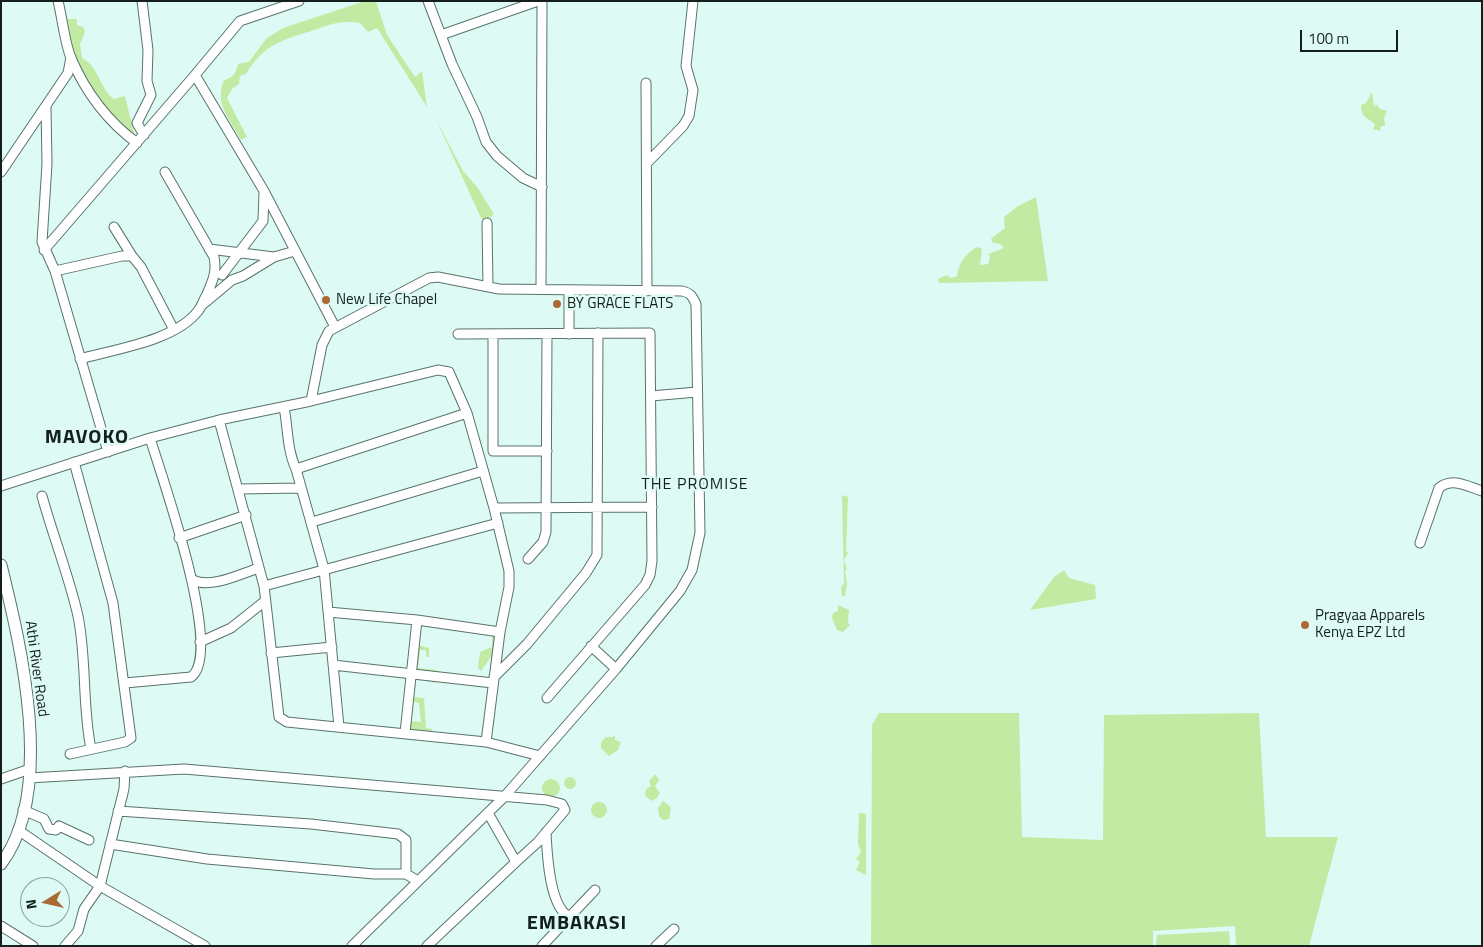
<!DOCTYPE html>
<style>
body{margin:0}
#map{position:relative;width:1483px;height:947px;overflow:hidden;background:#ddfbf4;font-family:"Titillium Web",sans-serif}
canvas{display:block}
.frame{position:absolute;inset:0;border:2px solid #15201e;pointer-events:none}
.north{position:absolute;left:20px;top:877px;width:50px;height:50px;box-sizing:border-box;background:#ddfbf4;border:1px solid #8da39e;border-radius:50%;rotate:261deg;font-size:14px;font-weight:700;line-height:20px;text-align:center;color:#15201e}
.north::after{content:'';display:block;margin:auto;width:18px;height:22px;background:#ab6935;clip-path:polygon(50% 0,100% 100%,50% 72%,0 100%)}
.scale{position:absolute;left:1300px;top:30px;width:98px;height:22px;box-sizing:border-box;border:2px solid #15201e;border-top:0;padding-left:6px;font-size:15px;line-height:18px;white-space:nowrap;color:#15201e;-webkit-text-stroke:4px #ddfbf4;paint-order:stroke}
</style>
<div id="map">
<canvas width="1483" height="947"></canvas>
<div class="frame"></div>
<div class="north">N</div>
<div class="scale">100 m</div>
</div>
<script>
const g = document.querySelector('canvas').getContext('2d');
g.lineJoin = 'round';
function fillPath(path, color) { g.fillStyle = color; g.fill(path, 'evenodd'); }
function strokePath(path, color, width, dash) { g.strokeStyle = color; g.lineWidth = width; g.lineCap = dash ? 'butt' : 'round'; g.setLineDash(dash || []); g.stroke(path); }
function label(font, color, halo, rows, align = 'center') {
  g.font = font + ' "Titillium Web",sans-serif'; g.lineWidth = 5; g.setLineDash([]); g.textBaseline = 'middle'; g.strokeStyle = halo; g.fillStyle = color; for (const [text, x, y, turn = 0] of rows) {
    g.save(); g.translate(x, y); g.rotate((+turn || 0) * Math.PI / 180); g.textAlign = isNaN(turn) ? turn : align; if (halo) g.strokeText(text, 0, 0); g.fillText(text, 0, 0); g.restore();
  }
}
fillPath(new Path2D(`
 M365 1H376L387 35 415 77 422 71 427 107 377 28 368 32 360 23C337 20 331 25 311 31 282 40 263 45 246 74L240 76 239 84 232 89 227 98 247 137 241 140C230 119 214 105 224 80 233 78 236 73 238 64L249 62 267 38 283 28Z
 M62 19H77V25L83 27 85 32 80 44 82 58C99 66 100 90 114 99L125 96 135 137 118 129 71 57Z
 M1372 92 1374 107 1376 104 1380 109 1387 111 1384 118 1385 125 1380 127 1381 131 1373 129 1375 124C1366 117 1362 118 1361 105L1366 103Z
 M435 117 463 171 477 187 494 214 485 222 481 218Z
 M1036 197 1048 281 939 283 938 279 947 275 951 278 957 276C958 264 966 253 977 247L982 249 980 265 988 264 990 258 988 254 1004 248 1000 244 993 243 991 239 1005 228 1004 217 1018 206Z
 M842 495 848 497 846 551 848 553 844 560 847 569 845 571 847 583 845 596H842L841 587 844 584Z
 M1064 570 1069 578 1095 585 1096 599 1030 610 1054 577Z
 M838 605 849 610 848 623 850 625 843 632 837 630 832 618 833 613 838 611Z
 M495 634V657H491L481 671 478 668 480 652 492 647V635Z
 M417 645 429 648V657H426V650H420L418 668 436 670 437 674 415 672Z
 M414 677 437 679 436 683 416 679 414 697 424 698 426 728 432 729 431 733 408 730ZM414 698V702L419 703 421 722 411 721Z
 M879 713H1019L1022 837 1103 840 1104 715 1259 713 1266 837H1338L1309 946H1236L1235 926 1153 931V946H871L872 725Z
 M615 735V740L621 742 618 750 609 756 601 748V742L606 737H613Z
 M655 774 659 780 655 786 660 793 657 798 651 801 645 795 646 789 651 786 649 781Z
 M564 783a6 6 0 1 1 12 0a6 6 0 1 1-12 0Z
 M542 788a9 9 0 1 1 18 0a9 9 0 1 1-18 0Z
 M663 801 671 807 669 819 663 820 659 816 658 808Z
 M591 810a8 8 0 1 1 16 0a8 8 0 1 1-16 0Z
 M859 813 866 814V875L856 870 860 862 856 859 861 852 858 844Z
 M1229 931 1230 946H1156L1157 935Z`), '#c3eaa3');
const minor = new Path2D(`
 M58 1C62 17 65 44 71 58 86 93 107 121 137 143
 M142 1 148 50 147 81 151 95 137 123 144 135
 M428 1 452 64 477 117 486 142 497 156 523 178 542 187
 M441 35 538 1
 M195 75 240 21 299 1
 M646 83 647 291
 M46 107 47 164 42 242 55 271 108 452
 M647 163 683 126 689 116 693 90 686 66 693 1
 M1 172 68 73 71 57
 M487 223 488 287
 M114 227 132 256
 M209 249 274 257 295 251
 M44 250 195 75 264 191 335 327
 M55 271 122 256H132L141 267 174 330
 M222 275 263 221 264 192
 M541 289 542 1
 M569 290V334
 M202 305 232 280 243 276 274 257
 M458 334 650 333 652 561 650 575 645 585 547 698
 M493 334V451H547
 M80 359C115 349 175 341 198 311 202 306 204 299 207 294 213 280 217 272 214 257L165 172
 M651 396 697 392
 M311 401 438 370 449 372 467 413 494 508 509 571V587L500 632 486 742
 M284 407C288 428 287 450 296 469L324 569 339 727
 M219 420 264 586 279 717 287 722 486 742 540 756
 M296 469 467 413
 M1 486 150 438 219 420 311 401 322 345 329 331 429 278 438 277 499 289 682 291C691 293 692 296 696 304L700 533 692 570 680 591 616 669 504 797 352 946
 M239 489 301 488
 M42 496C53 536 69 576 78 616 87 661 82 705 91 749
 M494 508 652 507
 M312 522 483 471
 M179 538 246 515
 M1420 543 1439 488C1452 477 1467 486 1482 491
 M528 559 543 542 546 532 547 334
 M193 580C211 589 240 574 259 568
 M264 586 498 523
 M328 612 417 620 405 733
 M417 620 500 632
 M200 642 231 628 265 601
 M591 646 616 669
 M271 653 332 647
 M333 665 493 683
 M494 677 527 644 586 573 597 555 598 333
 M125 683 191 677C225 653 161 475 150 438
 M70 754 125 742 131 738 113 603 74 462
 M29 778 184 769 547 800 562 804 565 810 538 842 516 862
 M1 779 30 769
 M23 810 44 819 49 829 56 830 59 826 89 840
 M118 811 311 824 398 834 406 840V874
 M18 830 100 886 124 789 125 771
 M546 832C547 853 549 908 570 917
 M110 844 207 859 374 874H406L418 881
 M1 926 33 946
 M65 946 78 931 84 909 100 886 205 946
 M427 946 516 862 488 813
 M542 946 595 890
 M656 946 674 929`);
const major = new Path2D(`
 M1 565C21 646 56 791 1 864`);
strokePath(minor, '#59726d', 11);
strokePath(major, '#59726d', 13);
strokePath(minor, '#fff', 9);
strokePath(major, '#fff', 11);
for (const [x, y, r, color] of [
 [326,300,5,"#ab6935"],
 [557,304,5,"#ab6935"],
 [1305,625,5,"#ab6935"]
]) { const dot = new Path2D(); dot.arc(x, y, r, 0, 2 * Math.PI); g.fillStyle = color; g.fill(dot); strokePath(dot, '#ddfbf4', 2); }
label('15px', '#15201e', '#ddfbf4', [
 ["New Life Chapel",336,300],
 ["BY GRACE FLATS",567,304],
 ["Pragyaa Apparels",1315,616],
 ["Kenya EPZ Ltd",1315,633]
], 'left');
label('15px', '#15201e', '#ddfbf4', [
 ["Athi River Road",36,669,82]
]);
g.letterSpacing = '1px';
label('16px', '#15201e', '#ddfbf4', [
 ["THE PROMISE",695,485]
]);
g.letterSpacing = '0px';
g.letterSpacing = '1px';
label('bold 20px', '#15201e', '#ddfbf4', [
 ["MAVOKO",87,438],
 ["EMBAKASI",577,924]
]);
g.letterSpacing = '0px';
</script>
